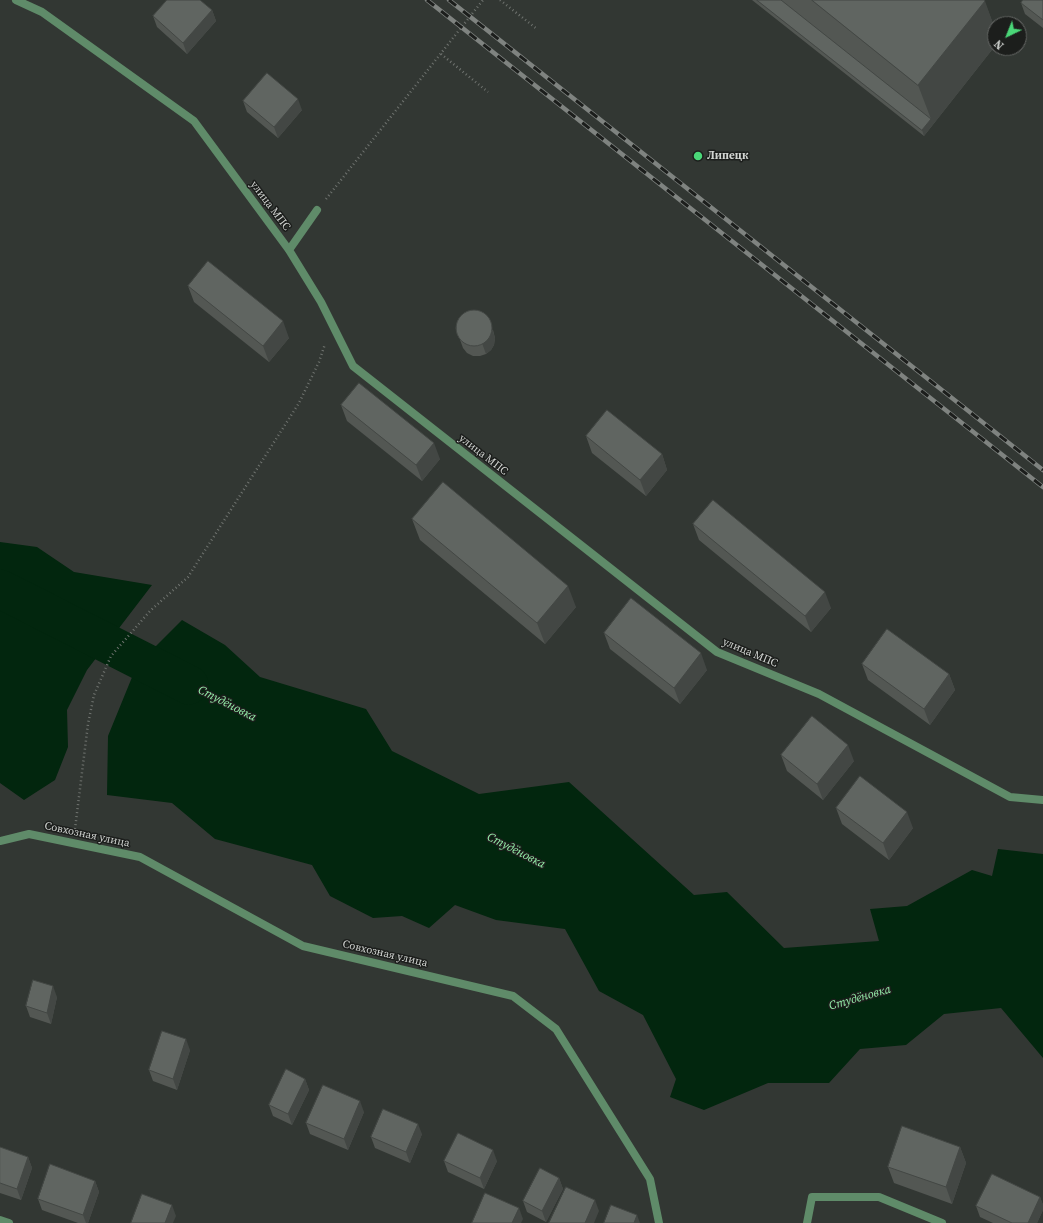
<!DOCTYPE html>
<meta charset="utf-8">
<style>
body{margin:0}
#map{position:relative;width:1043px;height:1223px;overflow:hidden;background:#323733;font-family:"Source Serif 4",serif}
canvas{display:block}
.north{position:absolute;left:987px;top:16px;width:40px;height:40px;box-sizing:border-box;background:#1c1e1c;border:1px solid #656765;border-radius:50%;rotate:223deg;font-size:11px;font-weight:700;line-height:16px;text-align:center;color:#d2d5d2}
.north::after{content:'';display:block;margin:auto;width:14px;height:18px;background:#4ad778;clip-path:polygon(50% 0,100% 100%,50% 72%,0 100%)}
</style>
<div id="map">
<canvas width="1043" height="1223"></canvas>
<div class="north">N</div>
</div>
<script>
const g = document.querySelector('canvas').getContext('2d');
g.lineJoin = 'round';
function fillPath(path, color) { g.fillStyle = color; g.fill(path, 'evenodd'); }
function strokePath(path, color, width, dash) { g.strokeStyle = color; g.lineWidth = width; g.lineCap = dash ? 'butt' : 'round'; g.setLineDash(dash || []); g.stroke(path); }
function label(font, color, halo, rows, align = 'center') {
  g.font = font + ' "Source Serif 4",serif'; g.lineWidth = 3; g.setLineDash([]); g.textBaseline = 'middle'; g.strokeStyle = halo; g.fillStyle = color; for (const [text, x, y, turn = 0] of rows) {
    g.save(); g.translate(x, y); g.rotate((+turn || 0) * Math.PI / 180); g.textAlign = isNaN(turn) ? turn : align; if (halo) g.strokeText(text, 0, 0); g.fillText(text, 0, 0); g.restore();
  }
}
fillPath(new Path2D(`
 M0 542 37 547 74 572 152 585 87 670 67 710 68 747 55 780 24 800 0 783Z
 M182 620 225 645 260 677 366 709 392 751 479 794 569 782 694 895 727 892 784 948 879 941 870 909 907 906 972 870 992 876 998 849 1043 854V1058L1001 1008 944 1014 906 1045 860 1049 829 1083H768L704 1110 670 1097 676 1079 643 1015 599 991 565 929 496 920 455 905 429 928 402 916 373 918 330 896 312 865 215 839 172 803 107 795 108 736 137 665Z`), '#02260e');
strokePath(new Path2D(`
 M0 589 189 685`), '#02260e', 39);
strokePath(new Path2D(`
 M500 0 537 29
 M441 54 488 92
 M326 199 483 0
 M75 829 88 724 94 695 111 656 150 611 188 577 299 403 319 362 325 344`), '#707470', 2.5, [1, 3]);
strokePath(new Path2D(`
 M16 0 42 12 194 121 289 250 321 302 353 366 717 652 819 694 1010 797 1043 800
 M289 250 317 210
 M0 841 29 834 140 857 303 946 513 996 556 1029 650 1179 659 1223
 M0 1220 9 1223
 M807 1223 812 1197H879L942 1223`), '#5f8b69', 8);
const rail = new Path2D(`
 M427 0 1043 487
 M449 0 1043 470`);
strokePath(rail, '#7f8380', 4.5);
strokePath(rail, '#1c1e1c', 3, [9]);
fillPath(new Path2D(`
 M752 0H984L995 29V46L924 136Z
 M1043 0V28L1025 14 1021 3Z
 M212 10 216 21 187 54 157 27 153 16Z
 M243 101 302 110 278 138 247 112Z
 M188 286 289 338 269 362 194 302Z
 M493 330 495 338 494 345 491 350 486 354 480 356H473L467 353 463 348 459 337Z
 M341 405 440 459 422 481 347 421Z
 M586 436 662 454 667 470 646 496 592 453Z
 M412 519 576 607 545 644 420 540Z
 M693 524 831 608 811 632 699 540Z
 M604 633 707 670 680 704 610 649Z
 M862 664 949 674 955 690 930 725 868 680Z
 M781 755 854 761 823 800 787 771Z
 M836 808 913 828 889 860 842 824Z
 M57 997 51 1024 30 1017 26 1006Z
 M190 1050 177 1090 153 1081 149 1070Z
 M305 1079 309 1090 292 1125 273 1116 269 1105Z
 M364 1112 348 1150 310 1134 306 1123Z
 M422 1134 410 1163 375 1148 371 1137Z
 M0 1147 28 1157 32 1168 21 1200 0 1193Z
 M960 1147 966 1163 952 1204 894 1183 888 1167Z
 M444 1161H497L484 1189 448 1172Z
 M559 1178 563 1189 546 1222 527 1212 523 1201Z
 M95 1181 99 1192 88 1223H78L42 1210 38 1199Z
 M1040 1197 1043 1205V1210L1037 1223H993L980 1217 976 1206Z`), '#535753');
fillPath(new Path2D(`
 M985 1 995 29V46L924 136 922 130 931 119 918 85Z
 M212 10 216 21 187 54 183 43Z
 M298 99 302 110 278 138 274 127Z
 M489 319 495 338 494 345 491 350 486 354 482 343Z
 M283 321 289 338 269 362 263 346Z
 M434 443 440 459 422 481 416 465Z
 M662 454 667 470 646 496 640 480Z
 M568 586 576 607 545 644 537 623Z
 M825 592 831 608 811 632 805 616Z
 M701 653 707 670 680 704 674 688Z
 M949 674 955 690 930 725 924 709Z
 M848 745 854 761 823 800 817 784Z
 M907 812 913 828 889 860 883 843Z
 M53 986 57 997 51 1024 47 1013Z
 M186 1039 190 1050 177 1090 173 1079Z
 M305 1079 309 1090 292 1125 288 1114Z
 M360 1101 364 1112 348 1150 344 1139Z
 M418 1124 422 1134 410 1163 406 1152Z
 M960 1147 966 1163 952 1204 946 1187Z
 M493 1150 497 1161 484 1189 480 1178Z
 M28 1157 32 1168 21 1200 17 1189Z
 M559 1178 563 1189 546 1222 542 1211Z
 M95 1181 99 1192 88 1223H86L83 1215Z
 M1040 1197 1043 1205V1210L1037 1223H1028Z
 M595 1200 599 1211 594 1223H585Z
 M172 1205 176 1216 173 1223H165Z
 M519 1208 523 1219 521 1223H512Z
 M637 1215 640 1223H634Z`), '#434744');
const building = new Path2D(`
 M167 0H200L212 10 183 43 153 16Z
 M757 0H781L931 119 922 130Z
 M812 0H984L985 1 918 85Z
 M1023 0H1043V20L1021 3Z
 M267 73 298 99 274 127 243 101Z
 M208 261 283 321 263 346 188 286Z
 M456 328a18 18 0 1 1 36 0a18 18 0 1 1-36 0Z
 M359 383 434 443 416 465 341 405Z
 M607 410 662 454 640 480 586 436Z
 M443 482 568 586 537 623 412 519Z
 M713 500 825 592 805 616 693 524Z
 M631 598 701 653 674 688 604 633Z
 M887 629 949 674 924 709 862 664Z
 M812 716 848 745 817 784 781 755Z
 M860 776 907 812 883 843 836 808Z
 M33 980 53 986 47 1013 26 1006Z
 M162 1031 186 1039 173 1079 149 1070Z
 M286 1069 305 1079 288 1114 269 1105Z
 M323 1085 360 1101 344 1139 306 1123Z
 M383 1109 418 1124 406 1152 371 1137Z
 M902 1126 960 1147 946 1187 888 1167Z
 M458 1133 493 1150 480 1178 444 1161Z
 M0 1147 28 1157 17 1189 0 1183Z
 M50 1164 95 1181 83 1215 38 1199Z
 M540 1168 559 1178 542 1211 523 1201Z
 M992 1174 1040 1197 1028 1223H1012L976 1206Z
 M566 1187 595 1200 585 1223H549Z
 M485 1193 519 1208 512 1223H472Z
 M142 1194 172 1205 165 1223H131Z
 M611 1205 637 1215 634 1223H604Z`);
fillPath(building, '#606561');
strokePath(building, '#434744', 1);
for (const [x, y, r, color] of [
 [698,156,5,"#4ad778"]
]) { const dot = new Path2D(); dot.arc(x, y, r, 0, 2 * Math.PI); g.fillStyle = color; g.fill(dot); strokePath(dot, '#1c1e1c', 1.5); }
label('bold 11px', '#d2d5d2', '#1c1e1c', [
 ["Липецк",707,156]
], 'left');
label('11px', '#d2d5d2', '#1c1e1c', [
 ["улица МПС",270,206,53],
 ["улица МПС",483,455,38],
 ["улица МПС",750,653,23],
 ["Совхозная улица",87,835,12],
 ["Совхозная улица",385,954,13]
]);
label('italic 12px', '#97f2ac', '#1c1e1c', [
 ["Студёновка",227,704,27],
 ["Студёновка",516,851,27],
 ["Студёновка",860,998,-16]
]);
</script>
